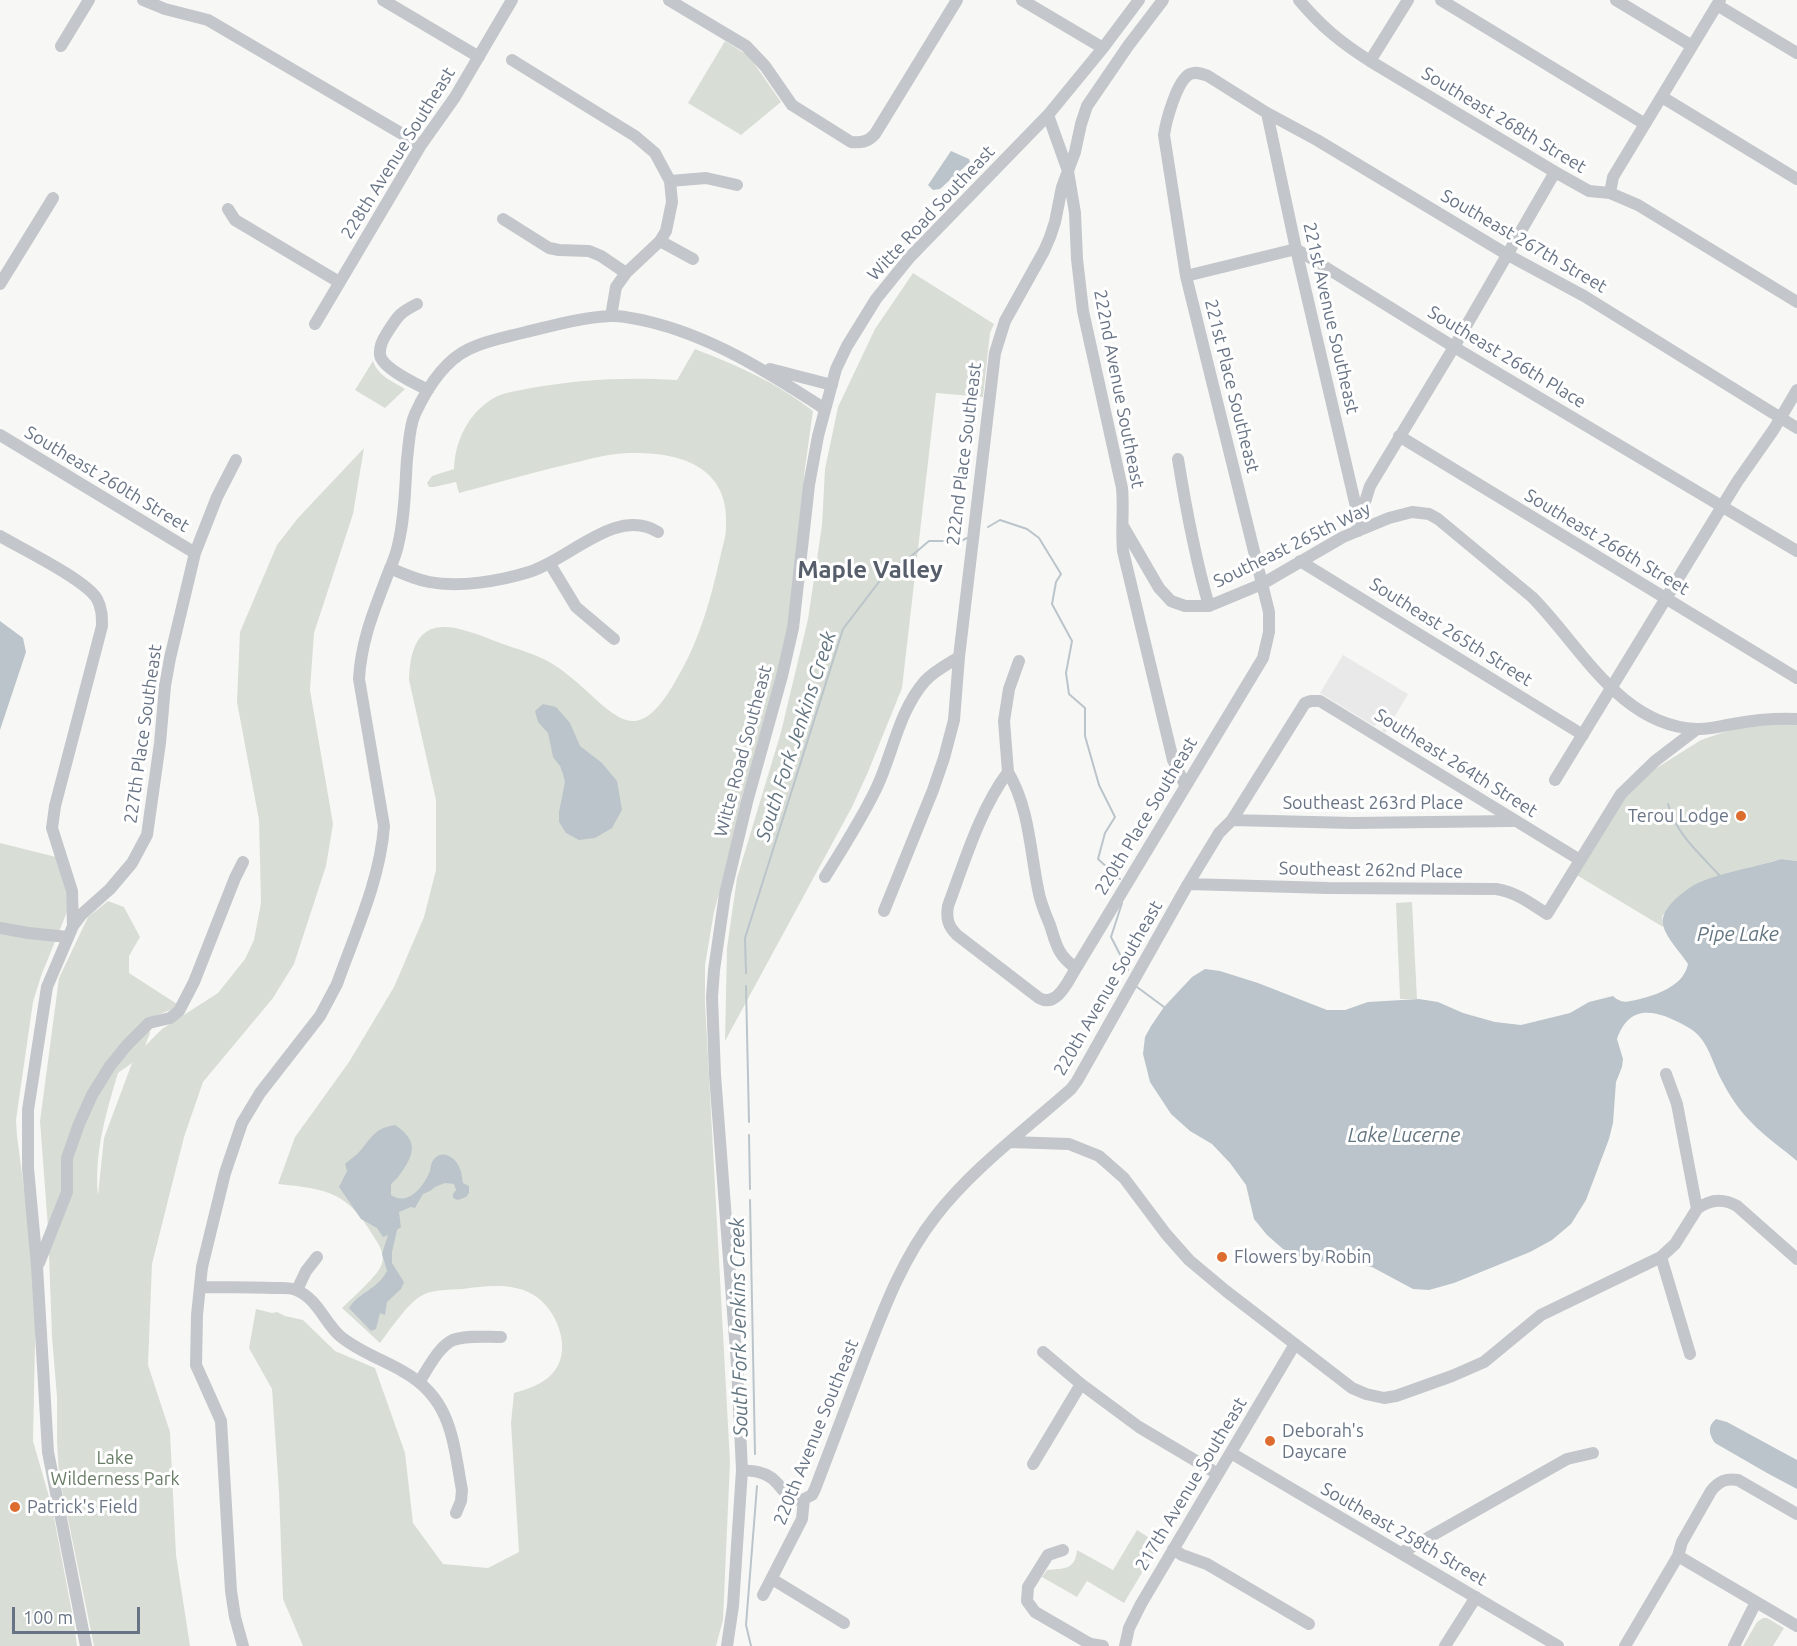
<!DOCTYPE html>
<style>
body{margin:0}
#map{position:relative;width:1797px;height:1646px;overflow:hidden;background:#f7f8f5;font-family:Ubuntu,sans-serif}
canvas{display:block}
.scale{position:absolute;left:12px;top:1607px;width:128px;height:27px;box-sizing:border-box;border:3px solid #687485;border-top:0;padding-left:8px;font-size:18px;line-height:21px;white-space:nowrap;color:#687485;-webkit-text-stroke:4px #fff;paint-order:stroke}
</style>
<div id="map">
<canvas width="1797" height="1646"></canvas>
<div class="scale">100 m</div>
</div>
<script>
const g = document.querySelector('canvas').getContext('2d');
g.lineJoin = 'round';
function fillPath(path, color) { g.fillStyle = color; g.fill(path, 'evenodd'); }
function strokePath(path, color, width, dash) { g.strokeStyle = color; g.lineWidth = width; g.lineCap = dash ? 'butt' : 'round'; g.setLineDash(dash || []); g.stroke(path); }
function label(font, color, halo, rows, align = 'center') {
  g.font = font + ' Ubuntu,sans-serif'; g.lineWidth = 6; g.setLineDash([]); g.textBaseline = 'middle'; g.strokeStyle = halo; g.fillStyle = color; for (const [text, x, y, turn = 0] of rows) {
    g.save(); g.translate(x, y); g.rotate((+turn || 0) * Math.PI / 180); g.textAlign = isNaN(turn) ? turn : align; if (halo) g.strokeText(text, 0, 0); g.fillText(text, 0, 0); g.restore();
  }
}
fillPath(new Path2D(`
 M1343 655 1408 694 1385 733 1382 731 1384 724 1379 722 1374 726 1320 693Z`), '#e8e9e8');
fillPath(new Path2D(`
 M725 41 749 56 781 102 741 135 688 103Z
 M913 273 994 324 990 333 983 397 936 393 902 688 868 772 852 807 725 1041 727 948 737 878 781 732 808 619 822 525 825 469 838 407 875 329Z
 M695 349C738 366 776 382 813 411L805 468 788 629 779 673 714 912 705 965V1002L730 1462 723 1620 716 1646H303L283 1599 279 1492 272 1389 249 1348 256 1309 272 1313 277 1312 285 1316 303 1320 335 1351 375 1368 405 1453 413 1523 443 1564 488 1568 519 1552 511 1423 514 1393C527 1389 541 1385 551 1375 575 1352 557 1306 530 1293 509 1283 486 1286 463 1289 451 1290 434 1289 423 1295 408 1302 391 1329 380 1343L342 1308C351 1299 380 1274 382 1263 385 1254 379 1245 374 1237 348 1192 327 1189 278 1184L295 1137 349 1062 394 987 424 917 436 870V800L409 680C411 608 453 624 500 643 517 649 536 654 551 663 561 669 571 677 580 685 593 696 617 723 635 721 655 719 671 689 680 673 700 638 711 598 720 558 722 548 726 537 726 527 730 467 681 452 631 453 615 453 597 457 582 461 541 470 500 482 459 493L456 482 434 487H429L427 483 432 476 454 469C455 441 468 414 492 399 503 392 518 391 531 388 583 379 624 377 677 380Z
 M373 361C378 376 392 381 405 389L385 408 355 390Z
 M364 448 353 514 314 633 310 690 333 824 326 866 294 964 273 998 203 1082 184 1137 152 1264 148 1365 170 1432 176 1555 190 1646H94L59 1475 57 1441V1397L52 1337 48 1228 40 1121 59 978 88 917 108 901 124 907 140 937 129 956V973L177 1004V1007L146 1020 150 1033 145 1046 162 1029 218 993 245 959 254 940 261 903 259 820 237 702 240 632 277 545 298 518ZM132 1063 104 1138 98 1195C94 1153 106 1113 118 1073Z
 M1765 722 1797 723V861L1781 859 1700 882 1662 916 1663 927 1575 874 1621 796 1639 779 1701 740 1724 732Z
 M0 843 56 857 65 877 67 912 41 976 33 1002 16 1120 17 1136 34 1265 36 1299 33 1441 52 1507 74 1623 77 1646H0Z
 M1412 902 1417 999H1400L1396 903Z
 M1137 1530 1159 1544 1124 1603 1087 1581 1077 1597 1042 1577 1047 1570C1063 1568 1075 1571 1077 1550L1113 1570Z
 M1763 1618H1767L1784 1628 1773 1646H1743L1757 1622Z`), '#d8ded6');
fillPath(new Path2D(`
 M951 151 969 159 970 162 940 189 933 190 928 185Z
 M0 621 23 638 26 652 0 730Z
 M543 704 556 707 570 723 580 746 602 763 617 781 622 810 612 828 595 838 579 840 566 833 559 822V812L565 782 563 774 560 766 553 757 548 733 538 722 535 711Z
 M1781 859 1797 861V1161C1782 1148 1765 1137 1751 1122 1740 1111 1729 1095 1722 1081 1714 1067 1710 1048 1699 1036 1693 1029 1684 1025 1676 1021 1649 1008 1628 1008 1617 1039L1623 1059 1622 1067 1616 1082 1613 1123 1609 1139 1586 1200 1571 1224 1552 1240 1530 1252 1454 1283 1429 1290 1413 1289 1372 1267 1350 1262H1328L1305 1259 1283 1249 1267 1235 1254 1219 1246 1185 1230 1163 1212 1144 1190 1131 1171 1114 1150 1082 1143 1054 1145 1037 1151 1026 1164 1007 1192 977 1205 969 1220 971 1258 983 1327 1010H1345L1368 1002 1419 999 1438 1002 1463 1013 1495 1022 1521 1025 1570 1013 1589 1002 1613 996C1615 998 1618 1000 1621 1001 1627 1003 1635 1000 1640 999 1659 994 1684 985 1688 964 1681 953 1666 938 1663 925 1659 908 1687 888 1700 882 1724 872 1756 867 1781 859Z
 M395 1125C420 1141 414 1156 398 1177 396 1180 392 1182 391 1185 391 1186 391 1193 391 1195 408 1207 424 1186 430 1171 431 1166 431 1162 435 1158 444 1149 457 1159 460 1169 462 1173 462 1179 463 1183L469 1186V1193L466 1197 458 1200 453 1198V1194L456 1190 454 1184 445 1183 435 1187 430 1191 423 1194 415 1208 411 1207 399 1212 401 1227 397 1230 392 1252V1263L404 1282 401 1289 387 1302 385 1315 380 1313 376 1329 371 1331 349 1308C360 1291 376 1291 387 1271L382 1254 388 1235 383 1237 377 1228 361 1219 339 1187 347 1171 345 1164C350 1159 356 1156 360 1151 372 1137 375 1128 395 1125Z
 M1716 1419 1727 1422 1797 1460V1489L1767 1473 1715 1443C1709 1435 1707 1426 1716 1419Z`), '#bbc4ca');
strokePath(new Path2D(`
 M988 527 1000 520 1027 529 1039 538 1061 574 1056 582 1052 604 1072 641 1066 673 1069 694 1085 708V736L1099 785 1115 817 1105 833 1098 859 1120 879
 M1668 804C1675 833 1700 854 1720 876
 M1122 903 1111 937 1128 970
 M746 973 745 938 843 629 888 570 909 558 929 541H961L967 538
 M746 986 749 1122
 M1137 987 1164 1007
 M749 1135 750 1189
 M750 1200 755 1454
 M751 1646 746 1625 757 1486`), '#bbc4ca', 2);
strokePath(new Path2D(`
 M143 0 165 9 208 20 421 145
 M383 0 479 57
 M669 0 746 46 765 66 792 105 851 142C861 143 868 142 875 134L957 0
 M1022 0 1103 48
 M1299 0C1322 27 1340 42 1370 61L1555 172 1589 191 1610 193 1638 205 1797 302
 M1441 0 1645 124
 M1616 0 1692 46
 M1717 5 1797 53
 M61 46 89 0
 M512 60 635 136 655 153 670 181 672 202 666 231 660 241 626 273 616 287 611 316
 M1370 61 1408 0
 M1662 97 1797 179
 M1267 113 1296 249 1356 507 1358 531
 M1048 115 1068 171 1075 213 1077 259 1083 311 1122 488C1124 509 1121 530 1123 551L1173 760 1185 785
 M670 181 706 178 737 185
 M1610 193 1613 177 1720 0
 M228 209 235 220 339 282
 M503 219 549 248 559 250 589 251 601 256 626 273
 M660 241 693 259
 M1186 276 1296 249 1454 347 1797 551
 M0 284 53 198
 M417 304C399 313 398 316 387 333 383 339 379 346 380 355 382 368 416 384 428 390
 M315 324 421 145 455 97 512 0
 M770 369 832 385
 M0 435 195 553
 M1399 436 1797 678
 M1178 459C1186 509 1195 557 1209 606
 M1360 518 1370 486 1454 347 1555 172
 M1123 526 1159 588 1171 601 1185 606H1209L1262 584 1343 537 1389 518 1412 512 1429 514 1438 519 1532 597C1580 645 1619 725 1696 729 1708 730 1721 726 1733 724 1754 720 1776 718 1797 719
 M0 536C22 549 86 580 97 599 102 608 102 617 102 626L55 806 52 828 72 891 73 926 47 987 28 1110V1168L37 1266 48 1452 86 1646
 M1300 561 1583 735
 M550 564 576 607 614 639
 M390 568C403 574 415 579 429 582 459 588 500 581 529 572 569 560 616 506 658 532
 M1019 661 1009 689 1004 721 1008 772C980 809 964 863 948 906 946 919 948 926 957 935L1039 998C1057 1008 1068 981 1076 968L1263 658 1269 632V612L1186 276 1164 135C1166 121 1177 80 1190 74 1197 71 1202 74 1208 76L1267 113 1317 140 1508 255 1584 296 1797 428
 M1008 772C1029 807 1030 850 1038 889 1040 902 1045 913 1050 925 1056 944 1058 956 1076 968
 M1555 780 1737 482 1774 429 1797 390
 M1232 820 1352 823 1513 821
 M825 877C843 848 861 820 876 789 893 754 898 712 925 681 934 671 948 664 959 657
 M1188 884 1328 888 1496 889C1516 892 1530 903 1547 914L1621 794 1655 761 1697 729
 M884 911 933 790 944 758 954 720 959 657 995 353 1005 321 1044 251 1050 237 1055 222 1062 187 1075 152 1081 124 1087 106 1128 46 1163 0
 M73 926 82 914 110 889 132 863 147 835 160 743 165 686 170 658 195 553 217 497 236 460
 M0 928 28 933 68 937
 M1666 1074 1677 1104 1697 1209C1710 1199 1723 1198 1737 1206L1797 1259
 M1010 1142 1069 1144 1099 1156 1124 1178 1166 1234 1189 1260 1226 1291 1352 1388 1366 1394 1384 1398 1396 1396 1452 1376 1484 1362 1541 1315 1661 1257 1675 1244 1697 1209
 M1661 1257 1690 1354
 M39 1263 67 1192V1158L79 1124 92 1095 110 1066 127 1045 149 1023 170 1018 179 1011 194 982 235 878 243 862
 M200 1287C225 1287 249 1287 273 1288 281 1288 290 1287 296 1290 317 1298 325 1323 340 1336 359 1352 384 1360 404 1372 452 1399 453 1442 462 1490L461 1501 456 1513
 M297 1290 306 1271 317 1257
 M1043 1352 1081 1384 1139 1427 1218 1474
 M419 1382C428 1369 438 1347 453 1340 467 1335 486 1337 501 1337
 M1231 1453 1558 1646
 M1033 1464 1081 1384
 M742 1470C752 1471 761 1471 770 1477 782 1484 787 1504 804 1499
 M1173 1549 1182 1555 1207 1564 1309 1624
 M1063 1550 1048 1555 1028 1587 1027 1601 1035 1612 1085 1641 1091 1644 1103 1646
 M1401 1553 1567 1459 1593 1453
 M1678 1556 1797 1626
 M772 1579 844 1623
 M763 1595 802 1519 804 1499 812 1495 815 1489C831 1446 848 1403 864 1360 883 1311 902 1259 935 1217 973 1168 1025 1130 1071 1089L1077 1081 1188 884 1219 833 1232 820 1305 703 1311 701H1320L1580 860
 M243 1646 235 1617 231 1591 221 1421 196 1365 197 1315 202 1267 225 1173 242 1123 260 1093 320 1016 337 984C355 933 380 881 384 826L359 679C361 642 373 613 386 579 390 568 396 556 398 545 405 517 405 487 407 459 409 445 409 427 415 414 426 390 444 361 469 349 487 340 507 337 526 332 552 326 583 317 611 316 622 315 635 319 646 321 712 336 769 373 825 409
 M727 1646 733 1606 742 1470 737 1365 715 1075 712 997 714 970 725 894 747 802 782 676 793 628 809 485 818 436 836 369 847 346 876 299 910 257 1048 115 1103 48 1139 0
 M1125 1646 1129 1628 1141 1604 1295 1344
 M1445 1646 1476 1597
 M1625 1646 1678 1556 1682 1542 1711 1491C1719 1481 1726 1478 1738 1480L1797 1514
 M1734 1646 1756 1602`), '#c3c6ca', 12);
for (const [x, y, r, color] of [
 [1741,816,6,"#dd6d2f"],
 [1222,1257,6,"#dd6d2f"],
 [1270,1441,6,"#dd6d2f"],
 [15,1507,6,"#dd6d2f"]
]) { const dot = new Path2D(); dot.arc(x, y, r, 0, 2 * Math.PI); g.fillStyle = color; g.fill(dot); strokePath(dot, '#fff', 2); }
label('18px', '#687485', '#fff', [
 ["Southeast 268th Street",1504,120,31],
 ["228th Avenue Southeast",398,153,-58],
 ["Witte Road Southeast",931,213,-47],
 ["Southeast 267th Street",1524,241,30],
 ["221st Avenue Southeast",1331,318,77],
 ["Southeast 266th Place",1507,357,31],
 ["221st Place Southeast",1232,386,76],
 ["222nd Avenue Southeast",1119,389,79],
 ["222nd Place Southeast",964,454,-83],
 ["Southeast 260th Street",107,479,31],
 ["Southeast 266th Street",1607,542,31],
 ["Southeast 265th Way",1292,545,-26],
 ["Southeast 265th Street",1451,632,32],
 ["227th Place Southeast",143,734,-82],
 ["Witte Road Southeast",743,751,-75],
 ["Southeast 264th Street",1456,763,32],
 ["Southeast 263rd Place",1373,803],
 ["220th Place Southeast",1146,816,-59],
 ["Southeast 262nd Place",1371,870,1],
 ["220th Avenue Southeast",1108,988,-60],
 ["220th Avenue Southeast",816,1432,-68],
 ["217th Avenue Southeast",1191,1484,-59],
 ["Southeast 258th Street",1404,1534,30]
]);
label('18px', '#687485', '#fff', [
 ["Terou Lodge",1729,816,"right"],
 ["Flowers by Robin",1234,1257],
 ["Deborah's",1282,1431],
 ["Daycare",1282,1452],
 ["Patrick's Field",27,1507]
], 'left');
label('18px', '#687c66', '#fff', [
 ["Lake",115,1458],
 ["Wilderness Park",115,1479]
]);
label('italic 20px', '#637580', '#fff', [
 ["South Fork Jenkins Creek",796,736,-72],
 ["Pipe Lake",1738,934],
 ["Lake Lucerne",1404,1135],
 ["South Fork Jenkins Creek",739,1327,-91]
]);
label('bold 24px', '#555e6a', '#fff', [
 ["Maple Valley",870,570]
]);
</script>
